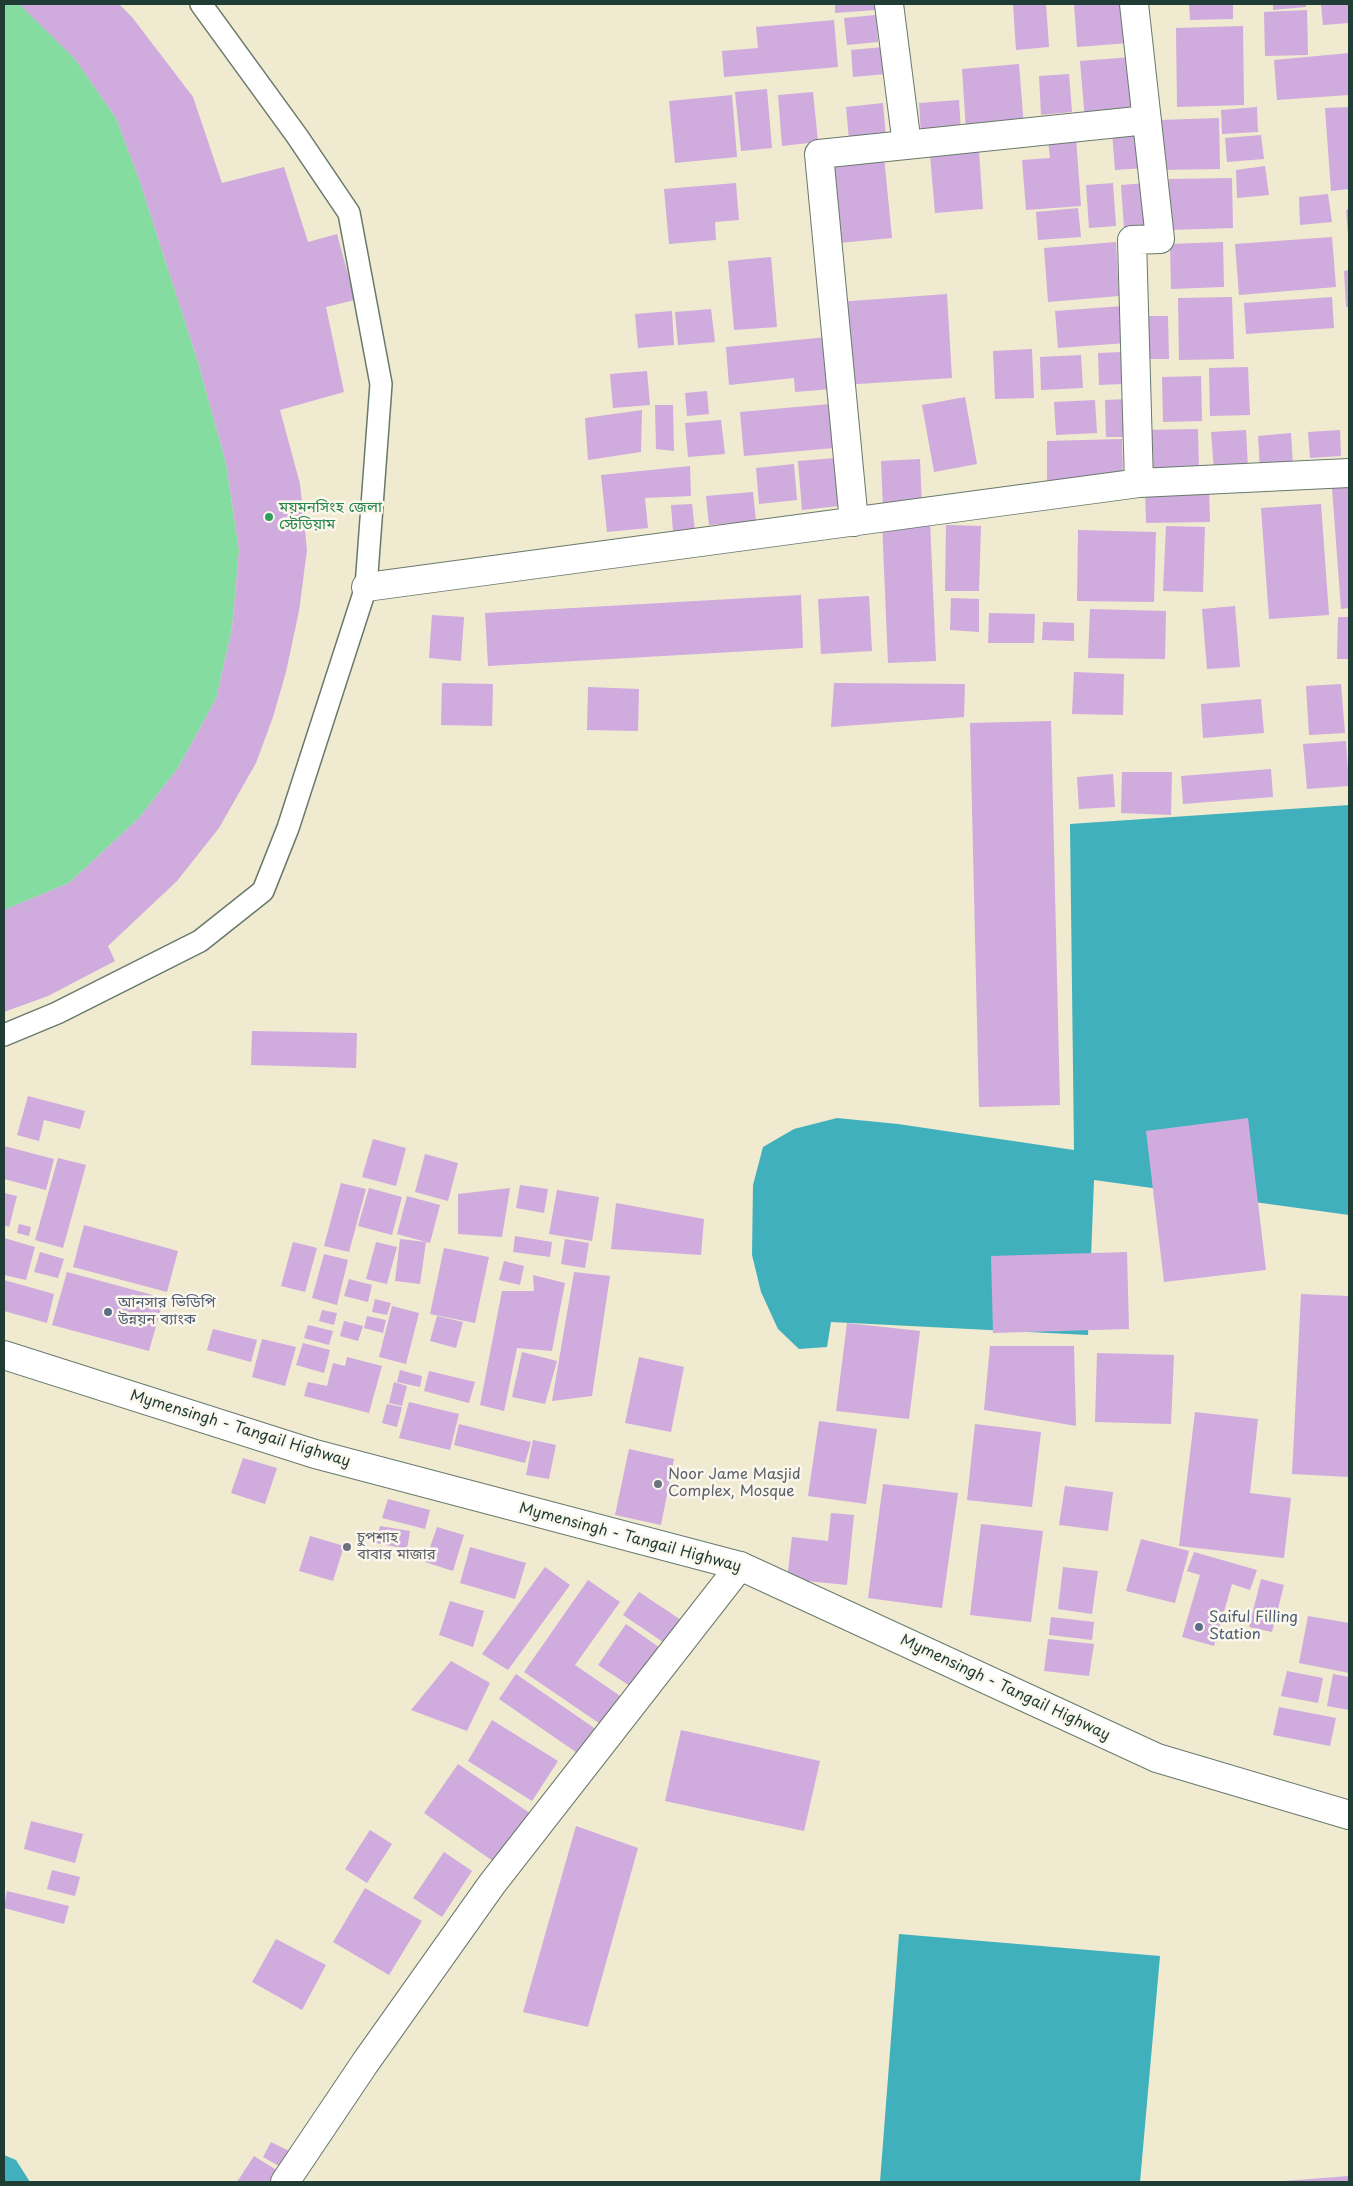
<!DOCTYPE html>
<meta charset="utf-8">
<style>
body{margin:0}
#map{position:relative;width:1353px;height:2186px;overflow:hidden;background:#efead0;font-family:"Playpen Sans",sans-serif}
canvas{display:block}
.frame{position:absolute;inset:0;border:5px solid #1f3d34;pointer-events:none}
</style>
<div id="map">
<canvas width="1353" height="2186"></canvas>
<div class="frame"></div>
</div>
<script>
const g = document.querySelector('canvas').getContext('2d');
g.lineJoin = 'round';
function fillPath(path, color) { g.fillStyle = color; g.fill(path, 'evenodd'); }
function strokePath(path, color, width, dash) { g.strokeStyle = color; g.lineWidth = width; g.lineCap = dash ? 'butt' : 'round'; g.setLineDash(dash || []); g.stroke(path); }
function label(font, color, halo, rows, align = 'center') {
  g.font = font + ' "Playpen Sans","Noto Sans Bengali",sans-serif'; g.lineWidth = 5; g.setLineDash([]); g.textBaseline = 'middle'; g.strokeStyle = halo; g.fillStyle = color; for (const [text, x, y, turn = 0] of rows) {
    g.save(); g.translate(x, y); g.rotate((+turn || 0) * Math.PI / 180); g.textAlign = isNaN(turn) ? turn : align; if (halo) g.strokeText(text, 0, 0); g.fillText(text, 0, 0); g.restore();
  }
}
fillPath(new Path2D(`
 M4 4H19L29 11 75 59 116 118 140 182 198 362 226 463 239 550 232 629 216 699 178 768 139 818 69 883 4 910Z`), '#85dca1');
fillPath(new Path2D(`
 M1349 805V1215L1094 1180 1088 1335 831 1322 827 1347 799 1349 778 1329 761 1292 752 1255 753 1185 763 1147 794 1129 837 1118 898 1124 1074 1150 1070 824Z
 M899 1934 1160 1956 1140 2182H880Z
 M4 2155 16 2160 30 2182H4Z`), '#41b0bd');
fillPath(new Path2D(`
 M19 4H119L132 17 193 97 222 183 284 167 308 242 337 234 355 300 326 307 344 392 280 410 300 484 307 550 299 611 286 672 273 717 256 763 219 828 177 881 108 946 115 961 48 996 4 1012V910L69 883 139 818 178 768 216 699 232 629 239 550 226 463 198 362 140 182 116 118 75 59Z
 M835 4H876V10L835 13Z
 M1013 4H1046L1049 47 1016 50Z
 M1074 4H1126L1129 43 1077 47Z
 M1189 4H1233V19L1190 20Z
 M1273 4H1306V7L1273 10Z
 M1321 4H1349V23L1323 25Z
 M1307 10 1308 55 1265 56 1264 12Z
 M876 15 878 42 847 45 844 18Z
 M834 20 838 67 724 77 722 51 758 48 756 27Z
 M1243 26 1244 105 1177 107 1176 28Z
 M883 47 886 74 853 77 851 50Z
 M1349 53V95L1277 100 1274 60Z
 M1132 57 1136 116 1085 120 1080 61Z
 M1019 64 1024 127 966 131 962 69Z
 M1069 74 1072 112 1041 115 1039 76Z
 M767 89 772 148 741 151 735 92Z
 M813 92 818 142 782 146 778 95Z
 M732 95 737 157 675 163 669 101Z
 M959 100 961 132 921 135 919 103Z
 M883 103 886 137 849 140 846 107Z
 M1257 107 1258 132 1222 134 1221 110Z
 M1349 107V189L1331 191 1325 108Z
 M1219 118 1220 169 1161 170 1160 120Z
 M1143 130 1145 168 1115 170 1112 132Z
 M1261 135 1264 159 1227 162 1225 138Z
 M1076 138 1081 206 1026 210 1022 160 1050 158 1048 140Z
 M979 151 983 209 935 213 930 155Z
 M884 157 892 238 839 243 832 162Z
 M1265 166 1269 195 1237 198 1236 170Z
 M1232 178 1233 228 1170 230 1169 179Z
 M736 183 739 220 715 222 716 240 669 244 664 189Z
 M1113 183 1116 226 1089 228 1086 185Z
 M1146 183 1149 226 1124 228 1121 185Z
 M1328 194 1332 222 1300 225 1299 197Z
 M1078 208 1081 237 1038 240 1036 212Z
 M1349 209V235H1348L1346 210Z
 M1332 237 1336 287 1239 295 1235 244Z
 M1116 242 1119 296 1048 302 1044 248Z
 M1223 242 1224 287 1171 289 1170 244Z
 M771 257 777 327 734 330 728 261Z
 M1349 270V307H1346L1344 271Z
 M947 294 952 378 842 385 838 302Z
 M1232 297 1234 359 1179 360 1178 298Z
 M1332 297 1334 328 1246 334 1244 303Z
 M1123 306 1126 343 1058 348 1055 311Z
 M711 309 715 342 678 345 675 312Z
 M672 311 674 345 638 348 635 314Z
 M1140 316H1168L1169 359H1140Z
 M827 337 831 389 795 392 794 378 729 385 726 347Z
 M1032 349 1034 398 995 399 993 351Z
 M1122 352 1123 384 1099 385 1098 353Z
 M1081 355 1083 388 1041 390 1040 357Z
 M1248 367 1250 415 1210 416 1209 368Z
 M647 371 650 405 613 408 610 374Z
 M1201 376 1202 421 1163 422 1162 377Z
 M707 391 709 414 687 416 685 393Z
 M965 397 977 464 934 472 922 405Z
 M1129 399 1130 437H1106L1105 400Z
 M1095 400 1097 433 1056 435 1054 402Z
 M830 404 834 448 744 456 740 412Z
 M655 405H673L674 451 656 449Z
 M642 410 641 452 588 460 585 418Z
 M721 420 725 454 688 457 685 423Z
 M1198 429 1199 471 1144 472 1143 430Z
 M1246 430 1248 468 1214 471 1211 432Z
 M1340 430 1341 456 1310 458 1308 432Z
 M1291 433 1293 466 1260 469 1258 436Z
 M1122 439 1123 481 1047 482V441Z
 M835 458 839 506 802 510 798 461Z
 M920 459 922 507 883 509 881 461Z
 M794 464 797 500 759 504 756 468Z
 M690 466 691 496 645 498 648 528 607 532 601 475Z
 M1209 486 1210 522 1146 523 1145 488Z
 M1349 486V608L1341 609 1332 488Z
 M753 492 756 521 709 525 706 496Z
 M692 504 695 531 673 532 671 505Z
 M1321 504 1329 615 1269 619 1261 508Z
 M930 520 936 661 888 663 882 522Z
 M946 525 981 526 979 591H945Z
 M1166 526 1205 527 1203 592 1163 591Z
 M1078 530 1156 532 1154 602 1077 601Z
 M801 595 803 648 488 666 485 613Z
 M869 596 872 651 821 654 818 599Z
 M951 598 979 599V632L950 630Z
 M1235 606 1240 667 1207 669 1202 609Z
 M1090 609 1166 611 1165 659 1088 658Z
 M989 613 1035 614 1034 643H988Z
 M432 615 464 617 461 661 429 658Z
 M1338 617H1349V659H1337Z
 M1043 622 1074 623V641L1042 640Z
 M1074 672 1124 674 1123 715 1072 714Z
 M442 683 493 684 492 726 441 725Z
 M834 683 965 684 964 717 831 727Z
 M1341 684 1345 733 1309 735 1306 686Z
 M588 687 639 689 638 731 587 730Z
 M1261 699 1264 733 1203 738 1201 704Z
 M1051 721 1060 1105 979 1107 970 723Z
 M1346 741 1349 786 1307 789 1303 744Z
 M1271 769 1273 797 1183 804 1181 776Z
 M1122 772H1172L1171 815 1121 813Z
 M1113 774 1115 807 1079 809 1077 777Z
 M252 1031 357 1033 356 1068 251 1065Z
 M28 1096 85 1111 80 1129 44 1120 39 1141 17 1135Z
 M1248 1118 1266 1270 1164 1282 1146 1131Z
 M373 1139 406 1148 396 1186 362 1177Z
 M4 1146 54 1159 46 1190 4 1179Z
 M425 1154 458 1163 448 1201 415 1192Z
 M58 1158 86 1165 63 1248 35 1240Z
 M341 1183 366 1189 349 1252 324 1246Z
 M520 1185 548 1189 544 1213 516 1208Z
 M369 1188 402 1197 392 1235 358 1226Z
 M510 1188 502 1237 458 1234V1194Z
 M557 1190 599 1197 592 1241 549 1234Z
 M4 1193 17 1196 9 1227 4 1225Z
 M407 1196 440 1205 430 1243 397 1234Z
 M616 1203 704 1219 701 1255 611 1249Z
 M19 1224 31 1227 29 1236 17 1233Z
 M84 1225 178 1251 167 1292 73 1267Z
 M515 1236 552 1242 550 1257 513 1252Z
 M4 1238 35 1247 26 1280 4 1275Z
 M400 1239 426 1242 420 1284 395 1281Z
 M565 1239 589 1243 585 1268 561 1264Z
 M293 1242 317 1248 305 1292 281 1286Z
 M376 1242 397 1247 387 1284 366 1279Z
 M444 1248 489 1257 475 1323 430 1314Z
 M40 1252 64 1259 58 1278 34 1272Z
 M1127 1252 1129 1329 993 1333 991 1256Z
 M324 1254 348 1260 337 1305 312 1298Z
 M504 1261 524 1266 520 1285 499 1280Z
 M67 1272 164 1298 149 1351 52 1325Z
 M574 1272 610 1276 592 1396 552 1401Z
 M533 1275 565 1283 552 1351 517 1348 504 1411 480 1405 502 1291H534Z
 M349 1279 372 1285 368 1302 344 1296Z
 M4 1280 54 1294 47 1323 4 1311Z
 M1301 1294 1349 1296V1477L1292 1474Z
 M375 1299 391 1303 387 1315 372 1312Z
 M392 1306 419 1313 406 1364 379 1357Z
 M322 1310 337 1313 334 1325 319 1321Z
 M367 1316 386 1320 383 1333 364 1328Z
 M437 1316 463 1322 456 1348 430 1341Z
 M344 1321 363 1326 358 1341 340 1336Z
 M847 1323 920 1331 909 1419 836 1411Z
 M308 1325 333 1331 329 1345 304 1338Z
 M213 1329 257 1340 251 1362 207 1350Z
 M262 1339 296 1347 285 1386 252 1377Z
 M303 1343 330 1350 324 1373 296 1365Z
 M990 1346H1074L1076 1426 984 1410Z
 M522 1352 557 1361 545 1404 512 1397Z
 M1097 1353 1174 1355 1171 1424 1095 1422Z
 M347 1357 382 1366 369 1413 304 1396 308 1382 327 1386 333 1363 345 1366Z
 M639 1357 684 1367 671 1432 625 1423Z
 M400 1370 422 1376 420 1387 397 1382Z
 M429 1371 475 1382 469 1403 424 1391Z
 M394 1382 407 1386 402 1406 389 1403Z
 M409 1402 459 1414 450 1450 399 1438Z
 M387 1404 402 1407 397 1427 382 1423Z
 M1195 1412 1258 1419 1250 1493 1291 1498 1284 1558 1179 1546Z
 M819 1421 877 1429 866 1504 808 1496Z
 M459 1424 531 1442 525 1463 454 1445Z
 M975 1424 1041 1432 1032 1507 967 1500Z
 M533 1440 556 1445 549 1479 526 1475Z
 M629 1449 674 1459 661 1525 615 1515Z
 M243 1458 277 1468 265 1504 231 1493Z
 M883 1484 958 1493 942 1608 868 1598Z
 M1065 1486 1113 1492 1108 1531 1059 1525Z
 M388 1499 430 1510 425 1529 382 1518Z
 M831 1513 854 1515 847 1585 787 1579 792 1537 828 1541Z
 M981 1524 1043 1531 1031 1622 970 1615Z
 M380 1526 410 1531 407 1549 376 1543Z
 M437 1527 464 1535 453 1571 425 1562Z
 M310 1536 344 1546 333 1581 299 1571Z
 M1141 1539 1189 1551 1175 1603 1126 1591Z
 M470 1547 526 1563 515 1599 460 1583Z
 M1194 1552 1257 1570 1250 1590 1232 1584 1214 1646 1182 1637 1200 1575 1187 1571Z
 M545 1567 570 1585 508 1670 482 1654Z
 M1063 1567 1098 1571 1092 1614 1058 1609Z
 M1261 1579 1284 1585 1272 1632 1249 1627Z
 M588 1580 620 1602 575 1665 629 1702 609 1730 524 1672Z
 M639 1592 684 1622 669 1646 623 1615Z
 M450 1601 484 1611 473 1647 439 1635Z
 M1308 1616 1349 1623V1673L1299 1663Z
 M1051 1617 1094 1622 1092 1640 1049 1635Z
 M626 1624 663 1650 636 1690 598 1665Z
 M1048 1639 1094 1644 1089 1676 1044 1671Z
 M451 1661 490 1683 467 1731 411 1710Z
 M1287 1671 1323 1678 1318 1703 1281 1696Z
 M516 1674 600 1732 583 1757 499 1699Z
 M1333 1674 1349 1677V1710L1327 1706Z
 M1279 1707 1336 1718 1330 1746 1273 1735Z
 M492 1720 558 1761 532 1801 468 1761Z
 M681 1730 820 1761 804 1831 665 1801Z
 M458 1764 534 1816 500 1866 424 1813Z
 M31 1821 83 1834 75 1863 24 1849Z
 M576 1826 638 1848 588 2027 523 2012Z
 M370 1830 392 1844 367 1883 345 1869Z
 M444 1852 472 1871 442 1917 413 1898Z
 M52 1870 80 1877 75 1896 47 1889Z
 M365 1888 422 1921 389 1975 333 1942Z
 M7 1891 69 1906 64 1924 4 1908Z
 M276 1939 326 1965 302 2010 252 1982Z
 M271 2142 289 2151 281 2167 263 2157Z
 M254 2156 278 2171 271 2182H237Z
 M1349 2176V2182H1284V2181Z`), '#cfabde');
const service = new Path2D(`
 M4 1035 57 1013 200 941 263 891 288 828 366 587 381 384 349 213 297 136 201 4`);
const minor = new Path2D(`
 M889 4 907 145
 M1134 4 1160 239 1132 240 1139 483
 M854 522 819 154 1147 120
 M366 587 1139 483 1349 473
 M285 2182 365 2063 492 1884 740 1566`);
const trunk = new Path2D(`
 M4 1355 315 1454 740 1566 1157 1758 1349 1815`);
strokePath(service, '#687a6b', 24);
strokePath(minor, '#687a6b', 30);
strokePath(trunk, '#687a6b', 30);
strokePath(service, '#fff', 21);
strokePath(minor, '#fff', 28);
strokePath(trunk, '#fff', 28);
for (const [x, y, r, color] of [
 [269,517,5,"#2e9e5b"],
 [108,1312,5,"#5c6f8a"],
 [658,1484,5,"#6b7280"],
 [347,1547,5,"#6b7280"],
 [1199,1627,5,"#5c6f8a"]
]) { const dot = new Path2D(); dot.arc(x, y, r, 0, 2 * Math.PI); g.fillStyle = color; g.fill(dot); strokePath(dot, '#fbf7ec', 2); }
label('15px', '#27864d', '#fbf7ec', [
 ["ময়মনসিংহ জেলা",279,508],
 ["স্টেডিয়াম",279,525]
], 'left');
label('15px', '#4e5e75', '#fbf7ec', [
 ["আনসার ভিডিপি",118,1303],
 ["উন্নয়ন ব্যাংক",118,1320],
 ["Saiful Filling",1209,1618],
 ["Station",1209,1635]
], 'left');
label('15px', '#1f3d34', '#fbf7ec', [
 ["Mymensingh - Tangail Highway",240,1429,17],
 ["Mymensingh - Tangail Highway",630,1538,15],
 ["Mymensingh - Tangail Highway",1005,1688,25]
]);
label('15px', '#5b616d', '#fbf7ec', [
 ["Noor Jame Masjid",668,1475],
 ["Complex, Mosque",668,1492],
 ["চুপশাহ",357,1538],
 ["বাবার মাজার",357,1555]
], 'left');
</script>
